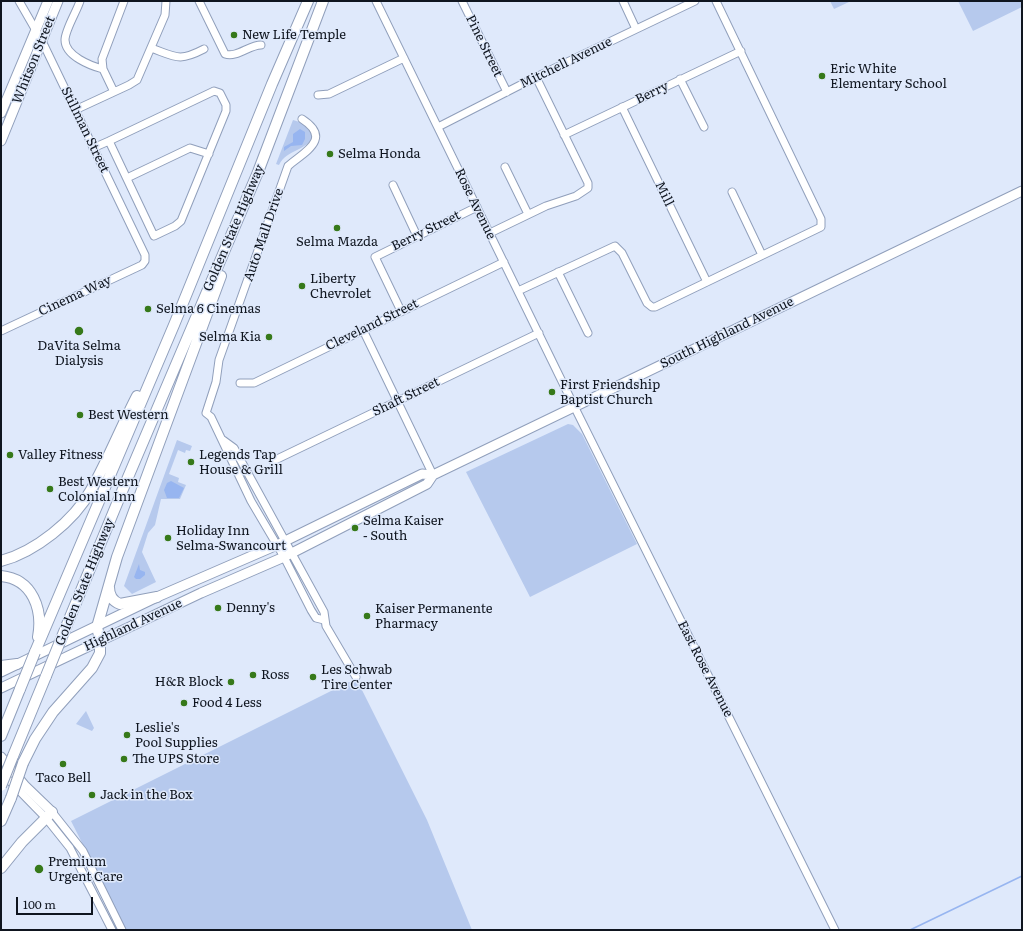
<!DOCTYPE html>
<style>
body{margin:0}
#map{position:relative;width:1023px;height:931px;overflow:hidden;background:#dfe9fb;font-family:Literata,serif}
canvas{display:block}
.frame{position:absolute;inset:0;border:2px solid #0f151f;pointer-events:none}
.scale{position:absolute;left:16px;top:897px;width:77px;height:18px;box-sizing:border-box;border:2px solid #0f151f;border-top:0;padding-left:5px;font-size:12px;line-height:14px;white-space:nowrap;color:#0f151f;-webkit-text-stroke:3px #dfe9fb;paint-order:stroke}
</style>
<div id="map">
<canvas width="1023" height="931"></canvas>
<div class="frame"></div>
<div class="scale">100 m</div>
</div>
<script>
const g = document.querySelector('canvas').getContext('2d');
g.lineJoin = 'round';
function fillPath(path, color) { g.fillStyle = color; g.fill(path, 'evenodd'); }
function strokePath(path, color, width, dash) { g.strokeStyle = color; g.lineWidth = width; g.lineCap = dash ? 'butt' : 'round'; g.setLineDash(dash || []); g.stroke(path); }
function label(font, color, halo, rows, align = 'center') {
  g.font = font + ' Literata,serif'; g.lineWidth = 3; g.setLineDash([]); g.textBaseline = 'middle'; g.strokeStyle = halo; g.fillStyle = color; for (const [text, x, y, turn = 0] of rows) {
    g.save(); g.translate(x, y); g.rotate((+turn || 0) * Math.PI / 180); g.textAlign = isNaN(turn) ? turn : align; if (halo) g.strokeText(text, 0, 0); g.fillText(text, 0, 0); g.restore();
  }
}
fillPath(new Path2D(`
 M830 1H848L849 2 834 9Z
 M958 1H1022V7L973 31Z
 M293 120 309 125 314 136C305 152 287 149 279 165L276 164Z
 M568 424 573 425 582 434 637 544 530 597 466 472Z
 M177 440 192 446 190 451 186 450 185 453 178 450 169 474 179 478 178 482 186 485 180 499H161L155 525 148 533 142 552 156 582 132 594 124 586Z
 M349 682H358L427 820 472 930H126L71 821Z
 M86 711 94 728 92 731 76 724Z`), '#b6c9ed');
fillPath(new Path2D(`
 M300 129 305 132V139L302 145 291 146 284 151V147L293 142V134Z
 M171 481 184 488 179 498H167L164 490 167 483Z
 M139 564 140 570 145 572V575L140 579H136L134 577Z`), '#97b5f0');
strokePath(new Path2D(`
 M910 930 1022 876`), '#97b5f0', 1.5);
const minor = new Path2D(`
 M80 1C77 11 65 30 65 40 65 56 91 66 103 69
 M199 1 225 54C237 58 249 45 261 45
 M376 1 575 408 835 930
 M462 1 507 92
 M623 1 636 29
 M151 48C176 57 179 62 204 49
 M680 79 704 127
 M114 92 103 69 102 59 124 1
 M318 95 329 94 404 58
 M622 107 707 282
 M75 110 129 85 137 80 165 15 166 1
 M302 119C333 139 304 152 288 166L219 360 216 382 206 413 211 417 251 501 284 557 311 610 316 618 324 620
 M438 127 536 77 695 1
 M564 135 741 51
 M93 148 109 141 212 92 214 91 220 93 226 105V111L181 221 175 226 154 236 109 141
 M505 167 528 214
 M127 178 190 148 209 154
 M393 185 417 236
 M732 192 762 255
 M490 233 546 206 576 196 588 188V183L536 77
 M558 272 588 333
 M518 291 615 246 622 253 647 303 652 307H655L821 227V219L716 1
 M401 311 375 257 477 207
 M363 330 433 475
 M1 331 142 265 145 261V255L42 41 19 1
 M240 383H254L504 262
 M223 440 234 448 324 612 326 626 356 677
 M273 461 539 333
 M1 772 46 818 70 848 112 930
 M52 812 83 851 122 930`);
const major = new Path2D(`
 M1 113 48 1
 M1 141 58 1
 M1 672 157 597 277 545 422 474 433 475 1022 191
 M1 688 201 593 284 557 427 484 433 475
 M1 757 25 786 52 812`);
const highway = new Path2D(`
 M1 561C35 552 74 521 91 490 108 460 121 427 137 396
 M1 576C33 579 43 610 38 637
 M109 587C109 595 112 601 120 604L157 597
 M68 622 123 489 258 172 323 1
 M35 652 174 325 272 84 308 1
 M1 666 17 664
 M1 736 20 689
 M13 756 46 676
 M23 763 35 739 53 712 92 668 100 653V640L97 627 117 557 221 276
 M1 821 11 798
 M1 868 22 842 52 812`);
strokePath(minor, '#909fbb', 9);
strokePath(major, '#909fbb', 11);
strokePath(highway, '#909fbb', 12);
strokePath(minor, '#fff', 7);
strokePath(major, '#fff', 9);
strokePath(highway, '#fff', 10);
const highwayBridge = new Path2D(`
 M46 676 68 622
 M20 689 35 652
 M1 786 13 756
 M11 798 23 763`);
strokePath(highwayBridge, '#909fbb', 12, []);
strokePath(highwayBridge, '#fff', 10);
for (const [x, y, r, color] of [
 [234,35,4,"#36791a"],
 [822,76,4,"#36791a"],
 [330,154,4,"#36791a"],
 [337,228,4,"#36791a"],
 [302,286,4,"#36791a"],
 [148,309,4,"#36791a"],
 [79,331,5,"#36791a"],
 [269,337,4,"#36791a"],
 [552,392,4,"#36791a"],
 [80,415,4,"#36791a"],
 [10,455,4,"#36791a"],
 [191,462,4,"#36791a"],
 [50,489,4,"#36791a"],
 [355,528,4,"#36791a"],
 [168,538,4,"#36791a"],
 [218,608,4,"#36791a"],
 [367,616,4,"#36791a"],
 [253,675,4,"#36791a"],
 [313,677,4,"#36791a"],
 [231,682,4,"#36791a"],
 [184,703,4,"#36791a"],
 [127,735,4,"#36791a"],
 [124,759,4,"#36791a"],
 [63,764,4,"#36791a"],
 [92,795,4,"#36791a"],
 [39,869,5,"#36791a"]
]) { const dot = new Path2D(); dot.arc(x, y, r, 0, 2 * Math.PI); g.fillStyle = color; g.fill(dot); strokePath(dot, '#dfe9fb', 1.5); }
label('13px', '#0f151f', '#dfe9fb', [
 ["New Life Temple",242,35],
 ["Eric White",830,69],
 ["Elementary School",830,84],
 ["Selma Honda",338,154],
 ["Selma Mazda",337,242,"center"],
 ["Liberty",310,279],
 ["Chevrolet",310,294],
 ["Selma 6 Cinemas",156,309],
 ["Selma Kia",261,337,"right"],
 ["DaVita Selma",79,346,"center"],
 ["Dialysis",79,361,"center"],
 ["First Friendship",560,385],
 ["Baptist Church",560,400],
 ["Best Western",88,415],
 ["Valley Fitness",18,455],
 ["Legends Tap",199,455],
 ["House & Grill",199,470],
 ["Best Western",58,482],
 ["Colonial Inn",58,497],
 ["Selma Kaiser",363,521],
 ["- South",363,536],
 ["Holiday Inn",176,531],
 ["Selma-Swancourt",176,546],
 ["Denny's",226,608],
 ["Kaiser Permanente",375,609],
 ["Pharmacy",375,624],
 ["Les Schwab",321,670],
 ["Tire Center",321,685],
 ["Ross",261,675],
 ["H&R Block",223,682,"right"],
 ["Food 4 Less",192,703],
 ["Leslie's",135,728],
 ["Pool Supplies",135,743],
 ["The UPS Store",132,759],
 ["Taco Bell",63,778,"center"],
 ["Jack in the Box",100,795],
 ["Premium",48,862],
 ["Urgent Care",48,877]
], 'left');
label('13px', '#0f151f', '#dfe9fb', [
 ["Pine Street",484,46,64],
 ["Whitson Street",34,60,-68],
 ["Mitchell Avenue",566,63,-26],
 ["Berry",652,93,-26],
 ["Stillman Street",85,130,64],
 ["Mill",664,194,64],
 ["Rose Avenue",475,204,64],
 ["Golden State Highway",234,228,-67],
 ["Berry Street",426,231,-26],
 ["Auto Mall Drive",264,235,-71],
 ["Cinema Way",75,296,-25],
 ["Cleveland Street",372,325,-26],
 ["South Highland Avenue",727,333,-26],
 ["Shaft Street",406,397,-26],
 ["Golden State Highway",85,582,-68],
 ["Highland Avenue",133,625,-25],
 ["East Rose Avenue",705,669,63]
]);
</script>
